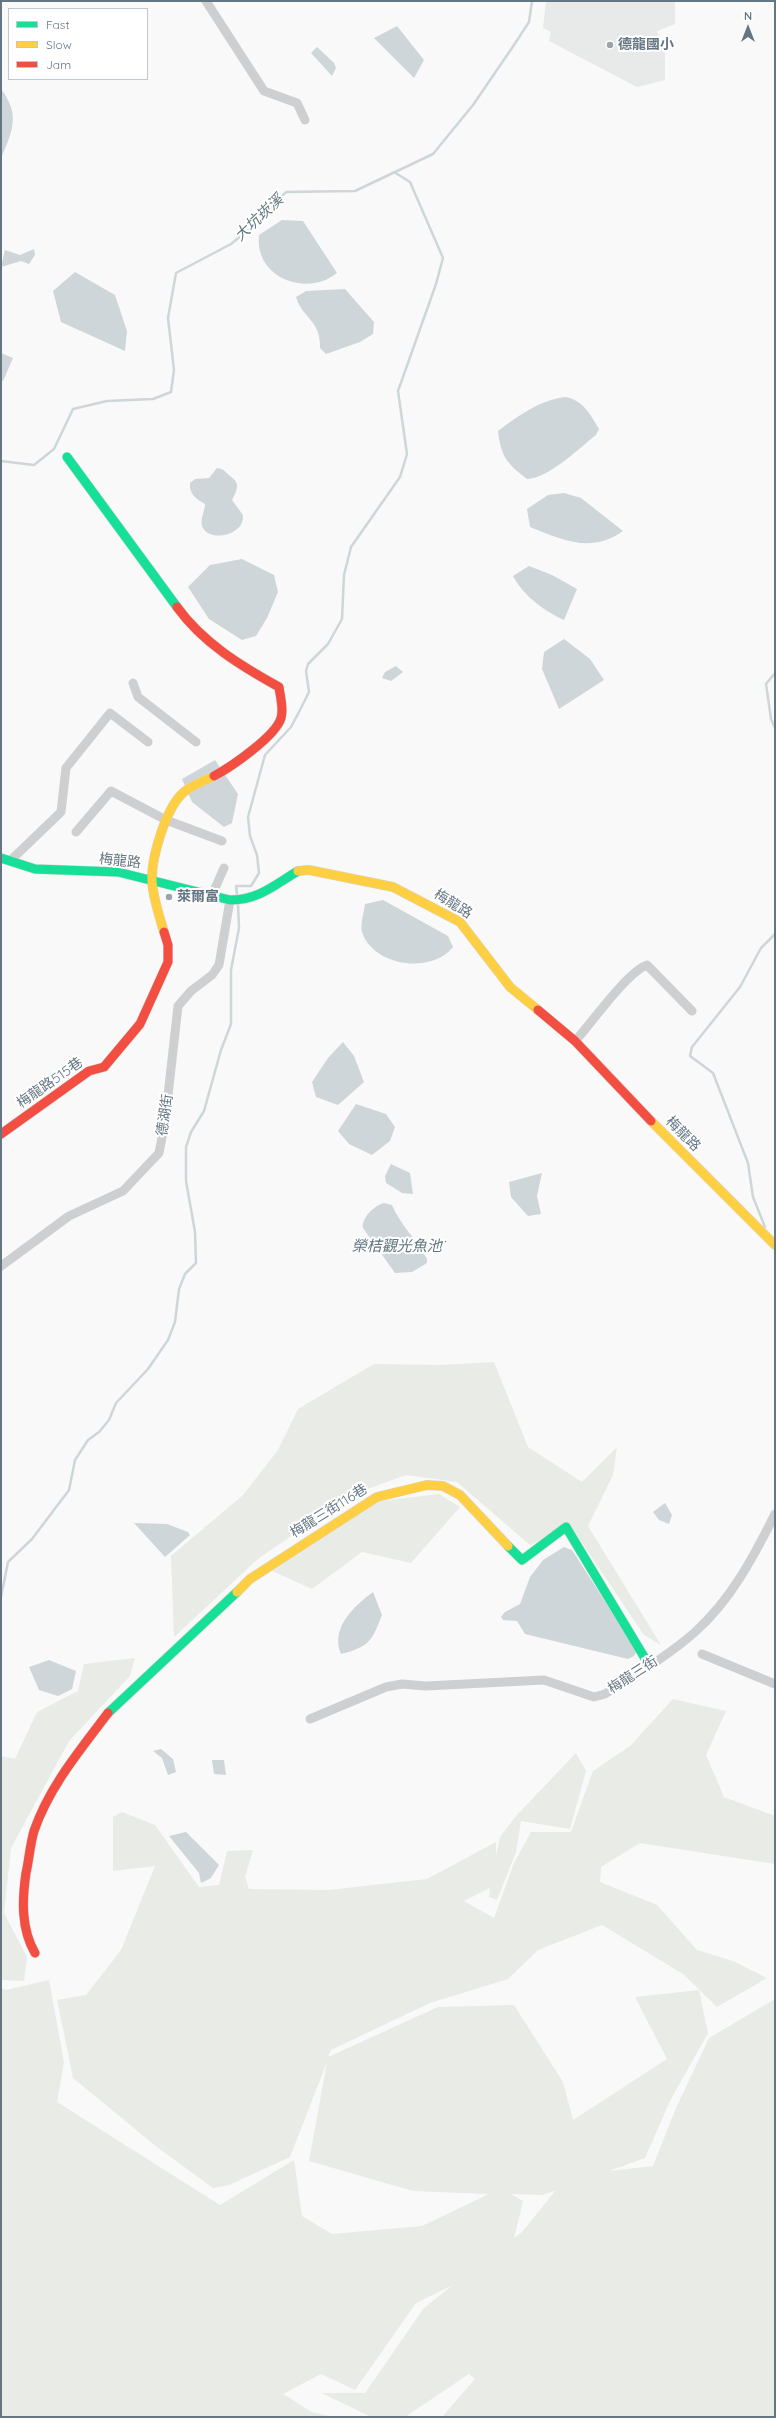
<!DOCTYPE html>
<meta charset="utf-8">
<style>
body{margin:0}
#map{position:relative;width:776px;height:2418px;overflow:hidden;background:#f9f9f9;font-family:Quicksand,sans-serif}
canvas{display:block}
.frame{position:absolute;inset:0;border:2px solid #657683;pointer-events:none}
.legend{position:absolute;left:8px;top:8px;width:140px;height:72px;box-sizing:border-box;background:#fff;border:1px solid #c1c8cd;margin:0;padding:5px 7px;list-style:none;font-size:12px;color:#657683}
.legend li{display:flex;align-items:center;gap:8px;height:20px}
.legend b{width:20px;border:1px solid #c1c8cd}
.north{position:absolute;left:728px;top:8px;width:40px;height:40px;-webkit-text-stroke:3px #fff;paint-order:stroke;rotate:0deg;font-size:11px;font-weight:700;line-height:16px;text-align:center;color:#657683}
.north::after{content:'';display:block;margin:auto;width:14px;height:18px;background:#657683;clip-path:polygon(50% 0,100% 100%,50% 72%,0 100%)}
</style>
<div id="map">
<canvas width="776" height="2418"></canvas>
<div class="frame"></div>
<ul class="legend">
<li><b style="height:5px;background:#16e098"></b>Fast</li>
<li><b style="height:5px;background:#ffcf43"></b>Slow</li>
<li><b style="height:5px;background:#f24e42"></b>Jam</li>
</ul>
<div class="north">N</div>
</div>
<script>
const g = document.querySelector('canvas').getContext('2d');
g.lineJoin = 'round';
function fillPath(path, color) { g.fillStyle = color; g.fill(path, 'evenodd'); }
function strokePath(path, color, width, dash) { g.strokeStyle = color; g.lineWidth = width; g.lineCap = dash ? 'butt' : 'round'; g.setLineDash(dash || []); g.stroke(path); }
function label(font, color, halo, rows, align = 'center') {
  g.font = font + ' Quicksand,"Noto Sans TC",sans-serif'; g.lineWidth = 4; g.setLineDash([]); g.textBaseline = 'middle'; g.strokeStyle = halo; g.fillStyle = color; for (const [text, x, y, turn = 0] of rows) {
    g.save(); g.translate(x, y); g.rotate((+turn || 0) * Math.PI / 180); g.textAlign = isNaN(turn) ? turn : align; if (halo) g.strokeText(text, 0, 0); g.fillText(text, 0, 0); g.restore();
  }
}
fillPath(new Path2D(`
 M546 1H675V24L657 31 665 49V80L637 87 549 41 551 32 543 28Z`), '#e8e9e9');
fillPath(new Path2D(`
 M494 1362 528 1447 582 1482 617 1447 613 1475 588 1526 661 1645 644 1635 572 1528 530 1545 457 1482 406 1475 354 1494 259 1558 174 1637 171 1556 243 1495 278 1450 298 1409 374 1364 441 1365Z
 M439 1494 460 1507 411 1563 362 1552 312 1589 272 1571 380 1501Z
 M135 1658 130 1676 69 1741 11 1848 4 1913 27 1957 24 1981 1 1980V1756L15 1759 37 1712 78 1691 84 1664Z
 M673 1699 726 1711 706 1755 724 1797 775 1816V1864L640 1843 601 1867 600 1882 657 1905 697 1950 733 1961 767 1978 717 2007 683 1974 602 1925 538 1950 508 1979 430 2003 331 2050 328 2057 438 2007 514 2005 563 2082 573 2120 667 2059 635 1997 699 1990 708 2033 671 2099 645 2158 609 2171 653 2166 676 2108 709 2038 775 1999V2417H442L475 2379 469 2374 405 2417H371L322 2393H365L424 2308 453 2285 416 2303 355 2390 321 2374 283 2394 312 2412 332 2417H1V1988L6 1990 49 1980 64 2062 57 2102 220 2205 294 2160 302 2216 332 2234 422 2226 489 2194 413 2191 309 2161 327 2062 290 2157 229 2185 213 2188 157 2147 73 2078 57 2000 86 1995 121 1950 155 1866 113 1871V1817L122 1812 155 1825 199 1887 219 1885 227 1851 253 1850 245 1877 249 1889 329 1890 427 1879 496 1842V1856L500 1837 516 1816 576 1753 586 1771 570 1829 521 1821 516 1852 497 1900 489 1897 490 1888 464 1901 494 1918 514 1863 531 1832H571L593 1771 630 1746ZM556 2190 522 2232 514 2238 523 2201 511 2194 542 2195Z`), '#e8ebe6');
fillPath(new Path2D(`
 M397 26 424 60 414 78 374 38Z
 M317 47 334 63 336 68 332 76 311 53Z
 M1 89C20 114 13 130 2 156Z
 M282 220 303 221 337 273C306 298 254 277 259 235Z
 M34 249 35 255 29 264 21 261 1 267 5 250 20 255Z
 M75 272 115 295 127 331 125 351 61 322 53 291Z
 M345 289 374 322 373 334 360 342 326 354 320 348C321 320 302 318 296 297L306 291Z
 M1 353 13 358 3 381 1 380Z
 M565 397C582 399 591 415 599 429L596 435C578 449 549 478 527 479 506 463 501 456 498 431 518 416 540 400 565 397Z
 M217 468C225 469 225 472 230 476 241 483 237 490 232 500L243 515C245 536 208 543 202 526 200 518 205 511 205 504 196 499 189 494 190 483L195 479 209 478Z
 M564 493 581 498 623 531C591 554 563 540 530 527L527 509 548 495Z
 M242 559 274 575 278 592 267 618 256 636 242 640 209 619 188 587 210 565Z
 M529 566 552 575 577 589 564 620C544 611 523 595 513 576Z
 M564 639 590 659 604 680 559 709 542 669 544 652Z
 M396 666 403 672 391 681 382 678 385 672Z
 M215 760 238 794 232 823 224 827 192 802 182 779Z
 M383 900 448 936 453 947C431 975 373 966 362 932 360 925 364 912 365 904Z
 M343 1042 354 1056 364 1082 338 1105 316 1097 312 1082 328 1058Z
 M356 1104 386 1114 395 1127 390 1141 372 1155 349 1144 338 1131Z
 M391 1164 410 1173 413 1194 402 1193 386 1183 385 1176Z
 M542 1173 537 1196 541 1214 528 1216 511 1197 509 1182Z
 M384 1203 392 1205C399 1223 417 1240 427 1259V1263L412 1272 395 1273 363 1228C361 1218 375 1205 384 1203Z
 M665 1503 672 1515 669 1524 659 1520 653 1512Z
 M134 1523 167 1524 188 1532 190 1535 165 1557Z
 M564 1547 572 1550 637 1651 634 1656 628 1659 525 1634 517 1621 503 1620 501 1617 505 1612 520 1604 530 1577 543 1560Z
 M373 1592 382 1615C372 1641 369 1647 341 1654 330 1628 354 1606 373 1592Z
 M49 1660 76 1671 72 1689 58 1696 39 1690 29 1667Z
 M161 1749 173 1759 176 1772 168 1775 162 1758 153 1751Z
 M212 1760H224L226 1775 214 1774Z
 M186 1832 219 1865 211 1878 201 1883 199 1873 169 1836Z`), '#ced6d9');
strokePath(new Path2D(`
 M1 461 34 465 54 449 73 409 107 401 153 399 171 392 174 370 168 318 176 273 231 244 257 223 286 192 355 191 433 154 473 105 512 48 529 22 532 1
 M775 673 766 684 771 719 775 728
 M237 895 236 886H251L259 873 257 855 250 836 248 817 265 755 291 727 301 708 309 692 306 671 308 664 328 644 342 619 344 575 351 547 400 477 407 454 398 391 436 284 443 258 410 182 394 172
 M765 1227 753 1197 748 1163 713 1073 690 1056 692 1047 740 987 761 948 775 934
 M1 1597 8 1562 32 1539 69 1490 75 1460 88 1440 99 1432 109 1420 116 1403 148 1369 168 1340 175 1322 179 1289 185 1274 196 1263 195 1232 186 1181V1147L191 1132 204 1111 221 1050 231 1024V970L239 928 238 904`), '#ced6d9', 2.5);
const fast = new Path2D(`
 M67 457 177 607
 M1 858 35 869 118 872 230 900C259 900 274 885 298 871
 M508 1546 522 1560 566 1527 649 1665
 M108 1713 237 1592`);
const slow = new Path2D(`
 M298 871 309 870 393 887 460 922 510 987 538 1010
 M164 932C159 915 153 898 152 881 151 858 166 807 184 792 192 785 204 781 214 776
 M651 1121 775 1245
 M237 1592 250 1579 377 1497 427 1485 443 1486 460 1495 508 1546`);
const jam = new Path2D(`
 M177 607C203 643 241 666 279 687 280 696 284 709 281 718 276 736 231 767 214 776
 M538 1010 575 1041 651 1121
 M1 1134 89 1071 104 1067 140 1024 168 962V945L164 932
 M35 1953C21 1929 22 1900 26 1873 29 1860 30 1845 34 1831 49 1787 80 1750 108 1713`);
strokePath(fast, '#d5d6d7', 10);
strokePath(slow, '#d5d6d7', 10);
strokePath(jam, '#d5d6d7', 10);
strokePath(new Path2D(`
 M206 1 264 91 297 103 305 120
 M133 683 138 697 196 742
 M76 832 111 791 166 820 222 841
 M10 861 61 812 66 768 110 713 148 742
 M212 895 224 868
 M575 1041C591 1024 627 972 647 965L692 1011
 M1 1266 69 1216 123 1191 159 1153 165 1122 178 1006 191 991 212 975 219 965 230 900
 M702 1654 775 1684
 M310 1719 386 1687 402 1684 426 1686 544 1680 594 1697 605 1694C635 1675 668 1656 695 1632 731 1600 754 1556 775 1514`), '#cecfd0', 9);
strokePath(fast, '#16e098', 9);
strokePath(slow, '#ffcf43', 9);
strokePath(jam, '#f24e42', 9);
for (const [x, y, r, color] of [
 [610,45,4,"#99a4ac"],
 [169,897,4,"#99a4ac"]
]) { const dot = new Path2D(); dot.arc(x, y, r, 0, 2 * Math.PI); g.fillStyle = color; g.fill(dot); strokePath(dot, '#fff', 1.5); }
label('bold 14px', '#657683', '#fff', [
 ["德龍國小",618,45],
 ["萊爾富",177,897]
], 'left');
label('14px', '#657683', '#fff', [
 ["梅龍路",120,861,6],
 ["梅龍路",453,904,32],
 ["梅龍路515巷",50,1083,-35],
 ["德湖街",165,1115,-82],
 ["梅龍路",683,1134,45],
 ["梅龍三街116巷",329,1511,-32],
 ["梅龍三街",633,1675,-33]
]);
label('italic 15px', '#60757c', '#fff', [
 ["大坑崁溪",259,218,-43],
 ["榮桔觀光魚池˙",398,1246]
]);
</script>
